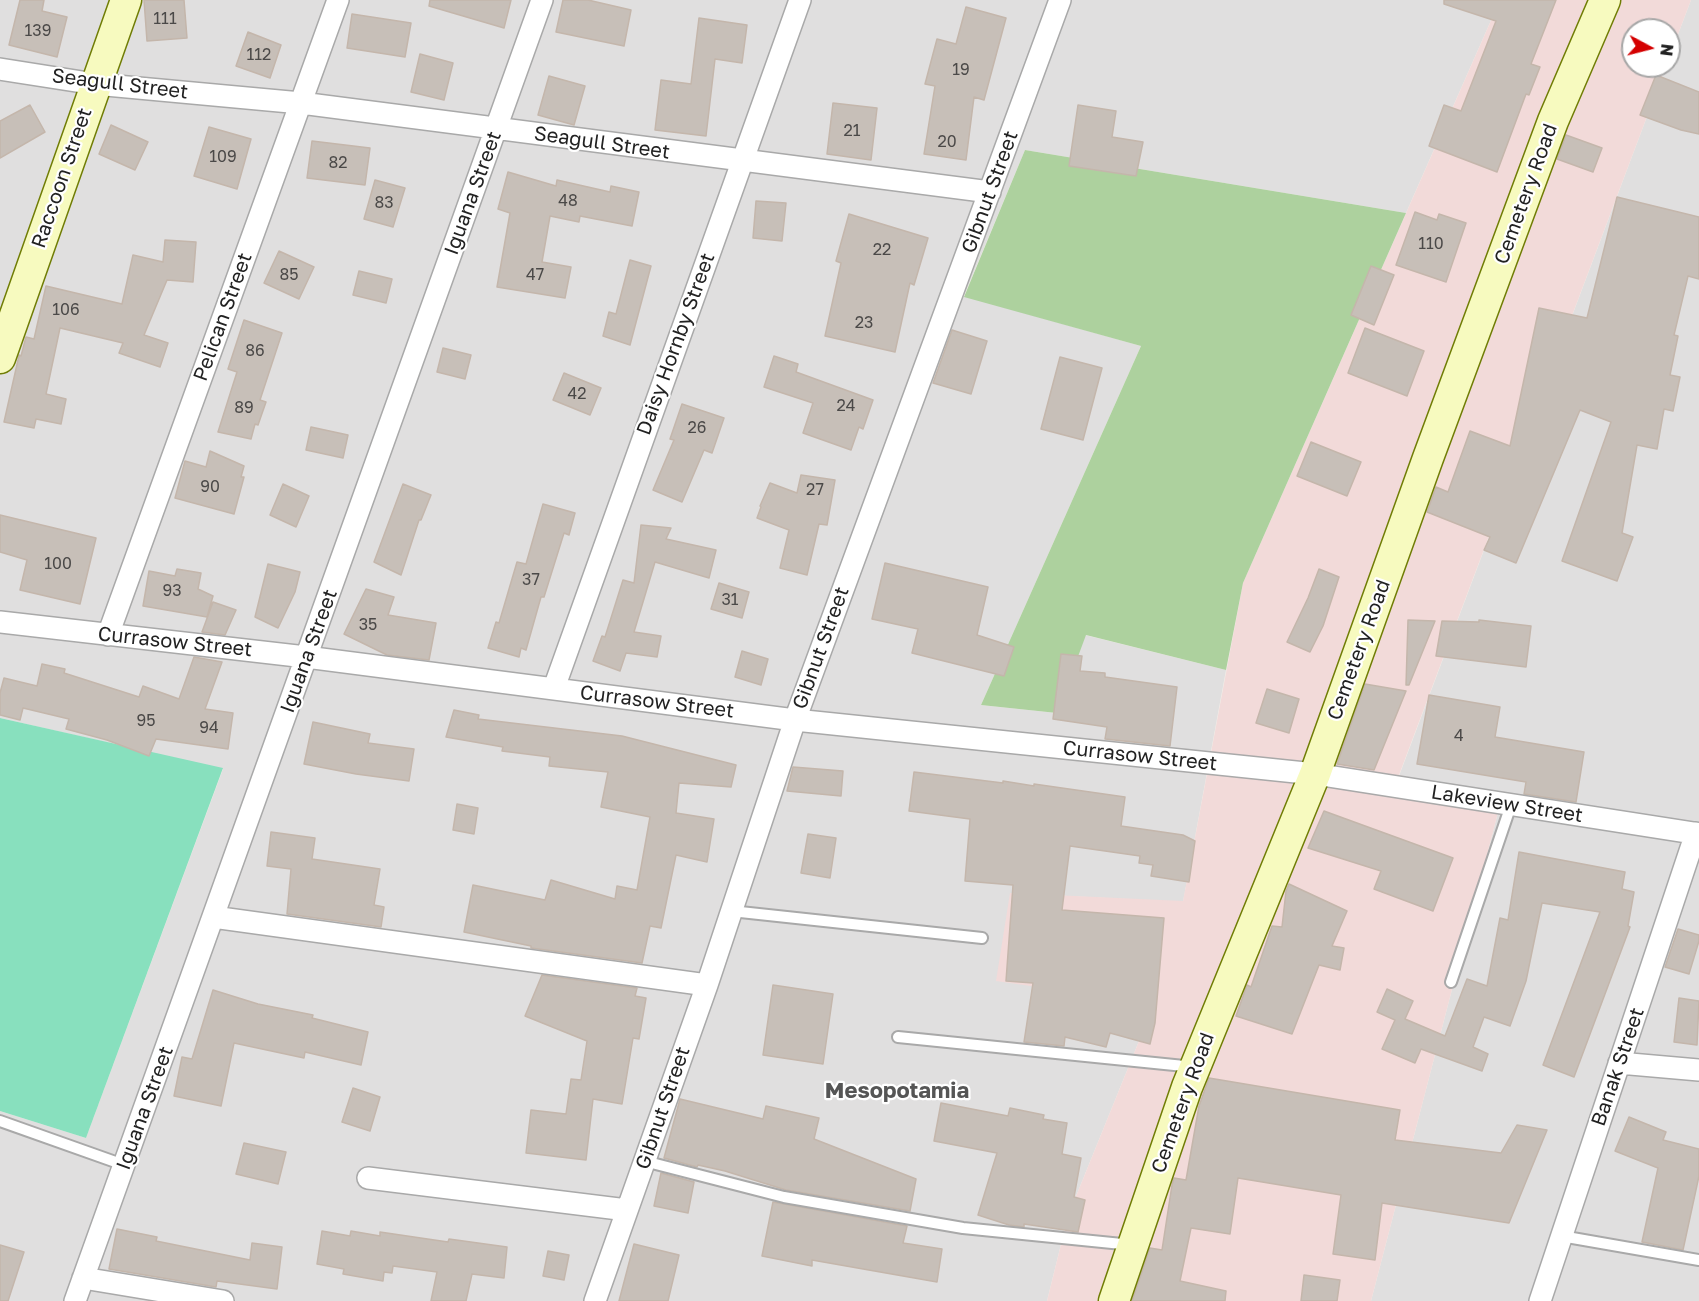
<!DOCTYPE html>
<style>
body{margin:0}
#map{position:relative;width:1699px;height:1301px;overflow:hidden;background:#f2efe9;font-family:"Golos Text",sans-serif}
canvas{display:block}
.north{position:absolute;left:1621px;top:18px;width:60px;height:60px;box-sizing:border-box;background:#fff;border:2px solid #a7a7a7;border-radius:50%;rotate:97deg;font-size:16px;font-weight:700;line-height:24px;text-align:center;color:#222}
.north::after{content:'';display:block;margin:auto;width:21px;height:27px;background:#d40000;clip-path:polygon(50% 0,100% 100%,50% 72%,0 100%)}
</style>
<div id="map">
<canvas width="1699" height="1301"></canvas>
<div class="north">N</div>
</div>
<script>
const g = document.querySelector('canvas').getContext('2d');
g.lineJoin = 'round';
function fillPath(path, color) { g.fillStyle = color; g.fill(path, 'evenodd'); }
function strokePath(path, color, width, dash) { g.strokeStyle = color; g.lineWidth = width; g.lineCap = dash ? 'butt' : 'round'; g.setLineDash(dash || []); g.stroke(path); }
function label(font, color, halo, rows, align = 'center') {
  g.font = font + ' "Golos Text",sans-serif'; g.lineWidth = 4.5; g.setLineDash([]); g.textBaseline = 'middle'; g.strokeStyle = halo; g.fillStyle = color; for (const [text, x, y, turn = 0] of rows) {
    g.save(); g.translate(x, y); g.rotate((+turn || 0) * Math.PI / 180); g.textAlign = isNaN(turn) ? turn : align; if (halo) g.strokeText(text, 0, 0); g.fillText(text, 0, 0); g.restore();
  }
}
fillPath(new Path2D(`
 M0 0H1500L1406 213 1025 150 964 296 1141 346 981 705 1057 713 1085 635 1226 670 1183 902 1010 893 1154 1004 1068 1216 1047 1301H0V1111L86 1138 223 769 0 718Z
 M1691 0H1699V1301H1371L1502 797 1399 776 1666 66H1669V58Z`), '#e0dfdf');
fillPath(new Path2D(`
 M1500 0H1691L1669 58V30H1633V66H1666L1399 775 1502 797 1371 1301H1047L1068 1216 1154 1004 996 981 1010 893 1183 901 1243 583Z`), '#f2dad9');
fillPath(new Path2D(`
 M1025 150 1406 213 1243 583 1226 670 1086 635 1057 713 981 705 1141 346 964 297Z`), '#add19e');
fillPath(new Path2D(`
 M0 718 223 768 86 1138 0 1111Z`), '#88e0be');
const building = new Path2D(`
 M20 0H44L42 11 67 17 57 57 9 45Z
 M144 0H184L187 38 147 41Z
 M430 0H511L504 28 429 6Z
 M563 0H588L631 10 624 46 556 32Z
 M1444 0H1556L1531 64 1540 67 1529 95 1526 94 1497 172 1429 146 1444 105 1461 111 1496 21 1444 4Z
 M966 7 1006 18 984 100 974 97 966 160 924 154 935 86 925 84 937 39 956 44Z
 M352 14 411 23 405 57 347 48Z
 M699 18 747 25 742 63 715 59 706 136 655 130 661 80 691 84Z
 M248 32 281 45 270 78 236 66Z
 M420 54 453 63 444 100 411 92Z
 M1656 75 1699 92V134L1681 130 1640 115Z
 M549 76 585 86 574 125 538 115Z
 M833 103 877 108 871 160 827 154Z
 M30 105 45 132 0 158V121Z
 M1078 105 1116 111 1112 137 1143 142 1136 176 1069 166Z
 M111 125 148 142 135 170 99 154Z
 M209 127 251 139 237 189 194 176Z
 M1566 135 1602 148 1593 172 1557 159Z
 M312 141 370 148 365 185 307 178Z
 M508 172 556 186 557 180 610 192 611 186 639 192 632 226 580 216 579 222 550 216 542 262 571 267 565 298 497 287 510 213 498 209Z
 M375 180 405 188 393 227 364 219Z
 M1617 197 1699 217V279L1688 276 1674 335 1678 336 1670 375 1680 377 1673 411 1664 409 1657 449 1637 445 1622 533 1633 537 1617 581 1562 561 1611 422 1580 410 1516 563 1484 550 1490 537 1427 512 1436 487 1448 492 1470 431 1510 446 1539 308 1587 318Z
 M756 201 786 203 782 241 753 238Z
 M1415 212 1437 220 1439 214 1466 223 1446 282 1396 265Z
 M849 214 928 238 914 285 910 283 895 352 825 336 841 263 836 261Z
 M165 240 196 242 193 282 167 280 144 335 168 343 160 367 119 353 123 343 60 328 46 394 66 399 61 424 36 419 34 428 4 422 18 360 19 355 21 356 26 337 34 339 46 286 122 304 133 255 163 262Z
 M279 251 314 267 299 299 264 283Z
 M630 260 651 266 630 345 603 336 609 312 616 314Z
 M1371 266 1394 275 1374 325 1351 315Z
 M359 271 392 279 386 303 353 295Z
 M244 320 282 333 260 400 266 402 258 425 255 424 251 439 218 432 237 372 228 369Z
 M1365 328 1424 351 1407 396 1348 373Z
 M952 330 987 341 971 394 933 383Z
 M443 348 471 355 465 379 437 372Z
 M774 356 798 364 796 372 873 400 863 429 859 427 851 450 803 433 813 403 764 387Z
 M1060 357 1102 368 1083 440 1041 429Z
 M564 373 601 388 590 415 553 400Z
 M682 404 724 418 712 453 704 450 682 502 653 490 674 440 670 439Z
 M311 427 348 435 343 458 306 450Z
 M1311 442 1361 462 1347 496 1297 476Z
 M210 451 244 466 241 477H244L234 514 175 498 185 461 206 467Z
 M801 475 835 480 827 525 819 524 807 575 780 568 789 530 757 518 761 507 760 506 770 483 797 493Z
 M283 484 309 496 296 527 270 515Z
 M403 484 431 495 421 520H419L401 575 374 562Z
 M543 504 575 513 569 535 564 533 544 597H541L526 650 521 648 519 657 488 648 496 622 499 623 517 562 526 564Z
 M0 515 96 538 80 604 20 590 27 560 0 552Z
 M641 525 671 528 666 539 716 550 709 578 655 562 634 632 661 636 657 657 626 653 620 671 593 661 602 636 605 637 623 580 634 583Z
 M885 563 988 587 977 635 1014 647 1004 676 912 653 918 629 872 619Z
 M268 564 300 572 295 592 278 628 255 617Z
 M177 569 201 573 198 589 213 596 207 617 143 606 149 571 175 576Z
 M1319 569 1339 577 1323 626 1310 652 1287 642 1308 598Z
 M719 583 749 592 742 618 711 609Z
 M366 589 394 597 388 615 436 623 429 660 387 655 344 634Z
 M213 602 236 610 225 635 202 632Z
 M1408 620 1435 621 1409 685H1406Z
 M1479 620 1531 626 1526 667 1436 656 1442 621 1479 622Z
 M742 651 768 659 761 685 735 677Z
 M1061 654 1082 656 1080 671 1105 673V677L1177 687 1170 746 1105 739 1107 727 1053 719Z
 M194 657 222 662 205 709 233 713 228 749 156 739 149 756 107 740 66 729 69 719 23 708 20 720 0 715V693L4 678 37 686 42 664 65 669 64 673 139 697 143 686 179 699Z
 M1365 684 1406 691 1374 770 1337 764Z
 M1267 689 1299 699 1289 733 1256 723Z
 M1429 695 1500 707 1495 737 1584 752 1576 802 1524 794 1526 782 1417 764Z
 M454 710 479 715 478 719 622 736 736 765 731 787 679 783 676 813 714 819 707 862 676 855 661 928 650 926 642 963 531 948V946L464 932 473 885 545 900 551 880 615 899 617 886 637 890 650 817 601 807 608 772 549 766 550 757 502 751 503 747 446 737Z
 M313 722 370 734 368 743 414 749 409 781 356 774 304 764Z
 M793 767 843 771 841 796 787 791Z
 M914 772 1003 783V781L1034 786V784L1125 797 1121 826 1183 835 1195 841 1189 882 1151 876 1153 865 1139 863 1140 856 1070 846 1062 910 1164 918 1155 1023 1150 1044 1110 1033 1106 1047 1065 1037 1064 1046 1024 1042 1033 983 1006 981 1013 885 965 881 970 819 909 811Z
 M457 804 478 808 474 834 453 830Z
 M1324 811 1453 858 1433 911 1374 889 1381 871 1308 848Z
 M271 832 315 838 312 859 380 869 374 905 384 907 381 927 287 914 291 869 267 866Z
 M808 834 836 838 830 878 801 873Z
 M1519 852 1625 872 1622 889 1634 892 1628 926 1630 927 1574 1077 1543 1065 1600 912 1542 903 1526 981 1510 1026 1484 1017 1473 1047 1488 1054 1482 1071 1421 1049 1415 1063 1382 1049 1395 1020 1377 1012 1387 989 1413 1001 1405 1019 1445 1036 1467 979 1487 986 1500 918 1508 920Z
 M1289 884 1347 911 1332 946 1344 948 1340 970 1319 965 1292 1034 1236 1016 1247 985 1251 987 1272 926 1282 927 1286 891Z
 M1678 929 1699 935V941L1689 974 1665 967Z
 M542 975 637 988 635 996 646 998 639 1039 633 1038 622 1104 593 1099 586 1160 526 1153 531 1110 566 1114 571 1079 581 1080 587 1041 525 1016Z
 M773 985 833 994 823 1064 763 1055Z
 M213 990 258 1004 313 1015 312 1018 368 1032 361 1065 305 1052 304 1058 234 1043 221 1106 174 1096 182 1057 192 1059Z
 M1679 998 1699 1001 1697 1045 1674 1042Z
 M1209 1078 1400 1110 1395 1140 1501 1153 1517 1125 1547 1130 1509 1223 1382 1203 1375 1260 1333 1254 1341 1195 1238 1178 1230 1234 1191 1228 1180 1281 1226 1291 1225 1301H1132L1150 1248 1162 1250 1172 1185 1174 1178 1186 1180 1199 1106Z
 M353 1088 380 1097 370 1131 342 1122Z
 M680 1099 763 1119 766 1106 819 1118 814 1139 916 1179 910 1211 786 1190 725 1171 698 1165 697 1167 664 1158Z
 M941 1103 1008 1116 1010 1108 1044 1115 1043 1119 1067 1123 1062 1154 1081 1158 1074 1197 1085 1200 1078 1232 1024 1224V1227L1009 1225 978 1215 997 1153 934 1141Z
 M1629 1117 1666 1132 1663 1140 1699 1149V1176L1683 1250 1642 1242 1658 1168 1615 1151Z
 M244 1143 286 1152 278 1184 236 1174Z
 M661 1173 694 1182 688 1213 654 1206Z
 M773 1202 907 1226 903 1243 942 1249 937 1282 812 1260V1266L762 1256Z
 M117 1229 157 1237 156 1241 250 1260 252 1243 282 1247 277 1289 217 1281 216 1287 109 1269Z
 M322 1231 350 1236 351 1231 380 1236V1232L448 1242 449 1239 507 1247 504 1278 472 1274 466 1301H431L437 1272 393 1266 392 1273 384 1272 383 1281 343 1274 344 1269 317 1264Z
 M634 1244 679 1255 668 1301H619Z
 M0 1245 24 1252 8 1301H0Z
 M548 1251 569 1255 564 1280 543 1276Z
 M1304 1275 1340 1280 1337 1301H1301Z`);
fillPath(building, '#c7bfb8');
strokePath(building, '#c4b6ab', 1.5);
const lane = new Path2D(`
 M731 911 982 938
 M1451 982 1511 805
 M898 1037 1194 1067
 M0 1121 124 1165
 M644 1161 784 1197 963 1228 1132 1245
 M1561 1236 1699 1260`);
const street = new Path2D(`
 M0 69 95 84 301 103 990 192
 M0 622 306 657 795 720 1315 774 1699 834
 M108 635 338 0
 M554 688 800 0
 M213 917 707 985
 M1619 1063 1699 1070
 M368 1178 627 1210
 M83 1278 223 1301
 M75 1301 542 0
 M595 1301 707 985 795 720 1060 0
 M1540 1301 1696 833`);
const secondary = new Path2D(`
 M0 358 126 0
 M1114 1301 1187 1087 1315 774 1428 458 1553 121 1605 0`);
strokePath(lane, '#a9a9a9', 14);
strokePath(street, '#a9a9a9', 24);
strokePath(secondary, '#707d05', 33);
strokePath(lane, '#fff', 10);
strokePath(street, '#fff', 21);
strokePath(secondary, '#f7fabf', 30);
label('16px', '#4b4948', null, [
 ["111",165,19],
 ["139",38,31],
 ["112",259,55],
 ["19",961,70],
 ["21",852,131],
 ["20",947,142],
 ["109",223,157],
 ["82",338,163],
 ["48",568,201],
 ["83",384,203],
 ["110",1431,244],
 ["22",882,250],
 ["85",289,275],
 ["47",535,275],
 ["106",66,310],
 ["23",864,323],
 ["86",255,351],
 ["42",577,394],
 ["24",846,406],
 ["89",244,408],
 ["26",697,428],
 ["90",210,487],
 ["27",815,490],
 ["100",58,564],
 ["37",531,580],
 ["93",172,591],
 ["31",730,600],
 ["35",368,625],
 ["95",146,721],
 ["94",209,728],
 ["4",1459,736]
]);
label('20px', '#222', '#fff', [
 ["Seagull Street",120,84,7],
 ["Seagull Street",602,143,8],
 ["Raccoon Street",62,178,-71],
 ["Gibnut Street",990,192,-70],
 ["Iguana Street",473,193,-70],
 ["Cemetery Road",1526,194,-70],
 ["Pelican Street",223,317,-70],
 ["Daisy Hornby Street",676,344,-70],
 ["Currasow Street",175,642,6],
 ["Gibnut Street",821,648,-70],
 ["Cemetery Road",1359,650,-70],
 ["Iguana Street",309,651,-70],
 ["Currasow Street",657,702,7],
 ["Currasow Street",1140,756,6],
 ["Lakeview Street",1507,804,9],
 ["Banak Street",1618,1067,-71],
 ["Cemetery Road",1183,1103,-70],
 ["Iguana Street",145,1108,-70],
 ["Gibnut Street",663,1108,-71]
]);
label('bold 22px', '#555', '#fff', [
 ["Mesopotamia",897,1091]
]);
</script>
